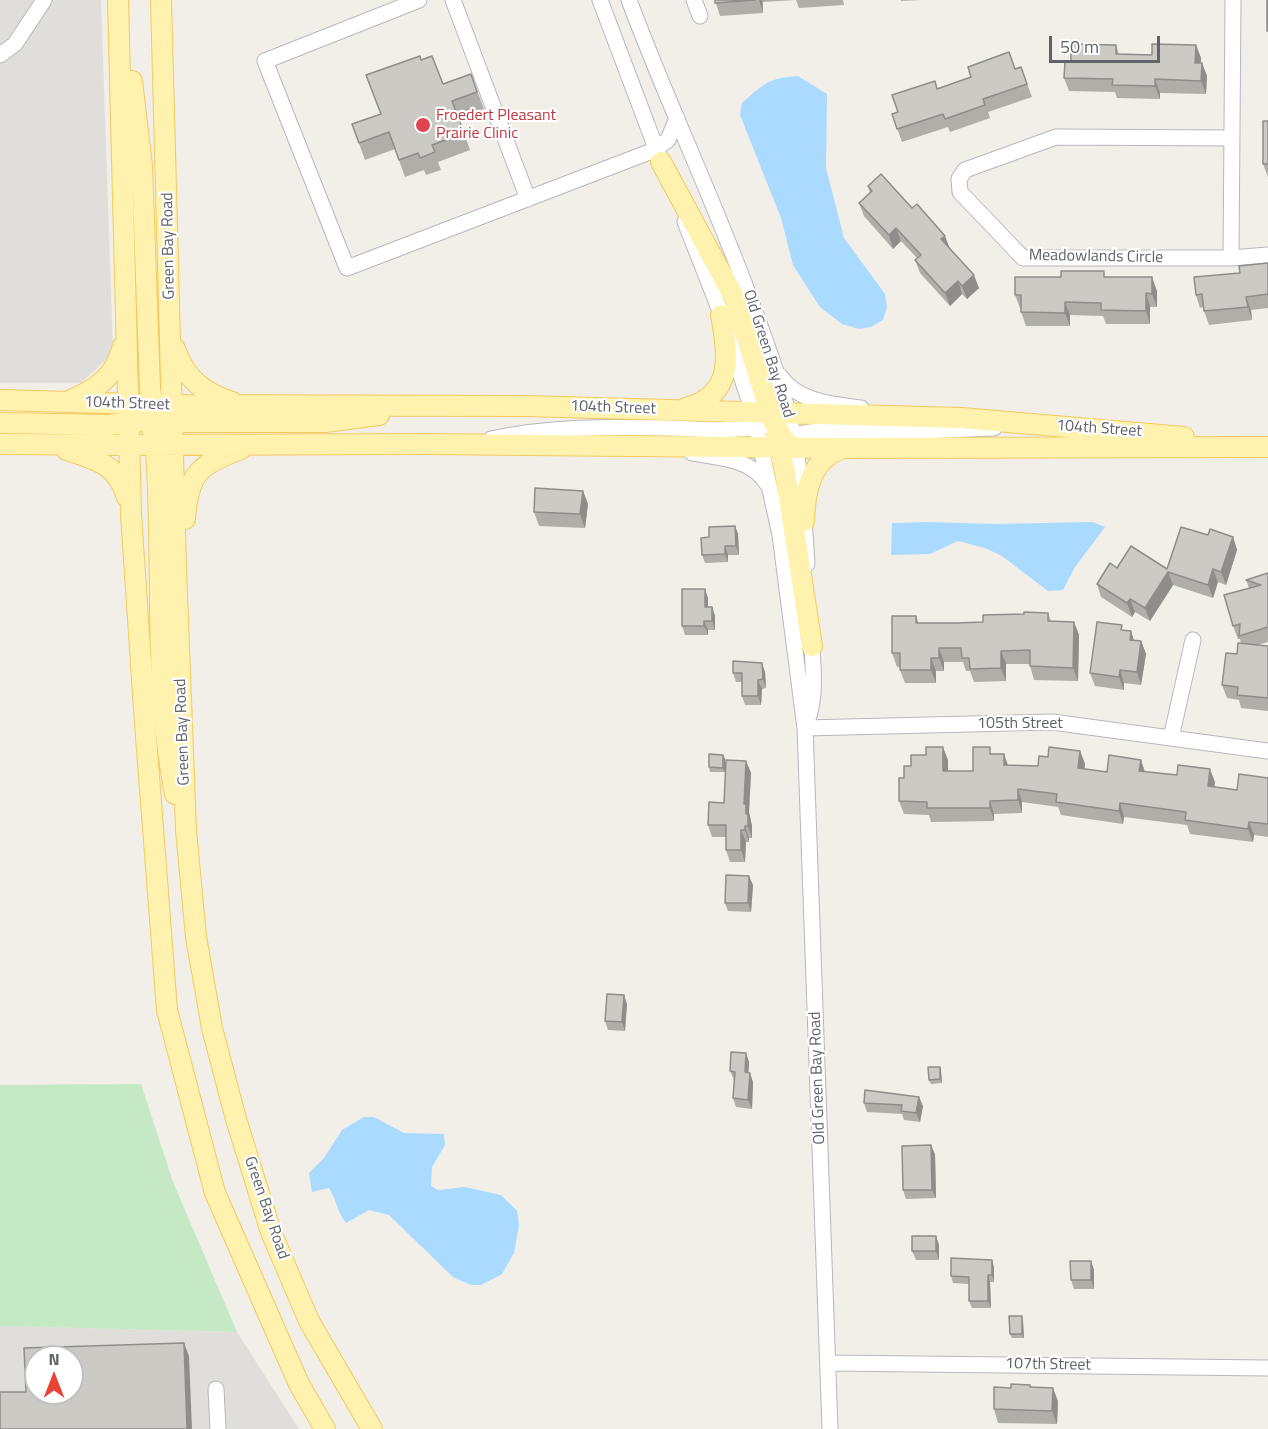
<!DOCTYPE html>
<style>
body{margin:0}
#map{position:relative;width:1268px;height:1429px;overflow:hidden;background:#f1efe8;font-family:"Titillium Web",sans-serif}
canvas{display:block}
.north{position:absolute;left:24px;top:1345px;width:60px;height:60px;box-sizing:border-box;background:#fff;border:2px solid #bfc1c3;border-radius:50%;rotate:0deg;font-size:16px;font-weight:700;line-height:24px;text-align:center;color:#5f6368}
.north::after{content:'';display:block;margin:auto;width:21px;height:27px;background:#ea4335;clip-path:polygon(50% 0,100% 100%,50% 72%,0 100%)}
.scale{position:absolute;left:1049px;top:36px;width:111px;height:27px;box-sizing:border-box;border:3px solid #5f6368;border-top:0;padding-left:8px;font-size:18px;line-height:21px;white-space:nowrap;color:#5f6368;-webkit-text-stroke:4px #fff;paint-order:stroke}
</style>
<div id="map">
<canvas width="1268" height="1429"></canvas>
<div class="north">N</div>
<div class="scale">50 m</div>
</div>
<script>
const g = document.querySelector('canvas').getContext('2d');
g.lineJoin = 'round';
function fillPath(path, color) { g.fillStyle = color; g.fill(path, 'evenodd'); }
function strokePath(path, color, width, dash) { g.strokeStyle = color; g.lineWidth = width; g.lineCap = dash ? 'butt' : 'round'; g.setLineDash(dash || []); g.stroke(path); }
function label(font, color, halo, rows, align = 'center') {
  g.font = font + ' "Titillium Web",sans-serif'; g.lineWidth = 4.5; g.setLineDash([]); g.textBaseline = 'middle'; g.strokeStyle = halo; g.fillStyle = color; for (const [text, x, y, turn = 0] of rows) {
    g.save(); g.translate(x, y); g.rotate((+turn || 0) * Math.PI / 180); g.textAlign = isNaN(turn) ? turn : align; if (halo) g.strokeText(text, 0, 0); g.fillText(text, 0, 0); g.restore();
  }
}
fillPath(new Path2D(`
 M0 0H101L113 353 81 383H0Z
 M0 1326 237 1332 299 1429H0ZM36 1357H72V1393H36Z`), '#e0deda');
fillPath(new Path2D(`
 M141 1084 173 1182 237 1332 0 1326V1085Z`), '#c5e8c5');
fillPath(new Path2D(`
 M798 76 827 94 826 168 844 238 885 294 887 307 883 320 871 327 859 329 842 324 820 307 793 265 781 218 740 115 742 103C764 84 768 78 798 76Z
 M930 522 993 524 1093 522 1105 527 1075 567 1063 590 1048 591 1002 556 985 548 958 541 930 554 891 555 892 523Z
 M364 1117H374L404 1133 444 1134 445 1145 432 1167 431 1186 438 1190 465 1187 501 1195 517 1211 519 1226 514 1253 502 1274 481 1285H471L453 1277 389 1215 369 1210 346 1223C337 1212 337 1200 329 1188L312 1192 309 1173 324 1158 342 1130Z`), '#aadaff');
const minor = new Path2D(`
 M419 0 265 61 347 268 652 151 668 140 677 118
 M453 0 528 199
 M600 0 665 172
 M629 0C668 105 717 206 755 312 768 347 781 383 790 420 801 467 804 516 807 564
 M694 0 700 16
 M0 55 15 44 44 0
 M1232 138 1056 137 965 170 959 179 960 192 1023 258H1231L1268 255
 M685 222 720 311 753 413 780 535 805 728 830 1429
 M1231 258 1233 0
 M780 376C798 402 832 404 861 408
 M784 436 818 431H921L994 428
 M491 439C554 426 605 427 669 428 701 429 734 432 766 426
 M692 453C718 458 752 458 767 484
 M807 722C817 695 813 664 811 636
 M805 728 1052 722 1268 751
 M1171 738 1193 640
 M829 1363 1268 1368
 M216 1389 218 1429`);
const major = new Path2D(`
 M118 0 131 514 145 724 167 1010 215 1193 299 1384 325 1429
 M161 0 176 568 186 830 196 937 212 1028 236 1119 271 1232 309 1321 372 1429
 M132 81 142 166 150 388 154 417
 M661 162 734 297 772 419 784 440 795 448
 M175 349C185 378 203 393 232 402
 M0 400 172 405 525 406 961 418 1184 437
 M71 400C98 389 116 375 123 346
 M129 404C152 413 153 428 156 451 164 565 153 682 175 794
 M686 408C735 395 728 354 721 315
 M0 423 109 425 142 421
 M161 426 186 422H325L379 415
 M776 436 785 472 812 646
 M0 444 130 445 425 444 841 448 1268 447
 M67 450C97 460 117 464 127 497
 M185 519C188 474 199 464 241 449
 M804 521C805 492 810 460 841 449`);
strokePath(minor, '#b5b8bc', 17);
strokePath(major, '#f2c960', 22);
strokePath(minor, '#fff', 15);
strokePath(major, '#fff2af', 20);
fillPath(new Path2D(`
 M715 0H795L763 2V13L720 16Z
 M796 0H843L844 5 799 8Z
 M901 0H921L901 1Z
 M1116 45 1119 54 1152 55 1196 45 1201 58 1200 63H1202L1207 76 1206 94 1160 93V99L1117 98 1115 92 1069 91 1064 78Z
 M421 60 443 84 471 74 484 109 459 118 470 150 438 162 441 170 426 175 424 170 405 177 395 149 365 160 352 124 381 114Z
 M1021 67 1032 97 988 112 990 118 950 132 948 127 902 142 892 114Z
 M1268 121V177L1263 164Z
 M868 186 950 249 979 288 967 299 962 294 950 306 920 273 915 260 917 258 901 241 893 249 864 216 859 203 870 193Z
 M1268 263V308L1251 310 1252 320 1209 325 1204 311 1203 307 1200 308 1196 295 1240 273Z
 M1061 277H1106L1157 291V307H1150V324H1106L1103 316 1070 315V326H1026L1021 312V308H1020L1015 295Z
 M583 491 588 504 585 528 539 526 534 512Z
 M735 526 738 534 739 555H728V562L705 563 702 555 709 537Z
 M1208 535 1233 537 1237 550 1226 585 1218 582 1213 598 1173 585 1150 621 1135 612 1132 617 1101 597 1097 584 1117 568 1167 569Z
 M1268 573V642L1257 645 1268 646V711L1241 708 1239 700 1227 698 1222 685 1241 643 1240 639H1238L1233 626 1249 588 1246 580Z
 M708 598V607H712L715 616V630H708V635H685L682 626Z
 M1048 613 1051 621 1074 622 1079 635 1078 681 1034 680 1030 666V664H1006V681L974 682 970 671H966L963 662H944V671H936V683H905L900 670V667H897L892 653 916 616 919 623H957L983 622Z
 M1124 630 1131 631 1134 640 1141 641 1146 654 1141 685 1124 683V690L1095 686 1090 673Z
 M762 663 765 672 766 688 762 689 761 705H745L742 696V682H736L733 673Z
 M1080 751 1085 764 1084 769 1107 772 1141 760 1145 772 1215 782 1214 787 1237 790 1268 778V837L1254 835 1253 842 1190 834 1187 825 1124 817 1123 824 1061 815 1058 807 1022 802V813L994 814V821L931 822 929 815 904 814 899 801 904 778 911 766 948 760V771H973L993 754 1008 765 1038 766 1048 757Z
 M723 755 725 759V772H710L709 767Z
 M746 761 751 773 749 812 752 826V838H749V842H746L745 862H730L726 850V837H712L708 825 724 803Z
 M753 885 751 912 728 911 725 903Z
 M627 1004 625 1031 608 1030 605 1021Z
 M746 1053 749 1062 748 1073 753 1082 752 1109 736 1107 733 1098 734 1080 730 1071Z
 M940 1067 941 1071 942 1083 931 1084 929 1080Z
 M864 1103 923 1106 920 1122 904 1120 902 1114 867 1112Z
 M935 1154 936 1198 906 1199 903 1190Z
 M936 1236 939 1245V1260H916L912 1251Z
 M1091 1261 1094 1270V1289H1074L1071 1280Z
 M994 1267V1282H990L991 1308H972L969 1301V1284L953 1283 951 1276Z
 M1023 1321 1024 1338H1012L1010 1334Z
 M1030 1385 1032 1387 1058 1401 1057 1424 998 1423 994 1409 1011 1388Z`), '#afaea9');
fillPath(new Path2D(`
 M759 0H762L763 13Z
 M1196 45 1201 58 1200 76 1195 63Z
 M1202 63 1207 76 1206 94 1201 81Z
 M1155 79 1160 93V99L1155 86Z
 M896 228 901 241 893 249 889 235Z
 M945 236 950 249 941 239Z
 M974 275 979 288 967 299 962 286Z
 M1152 277 1157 291V307L1152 294Z
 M958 281 962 294 950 306 945 293Z
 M1146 293 1150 307V324L1146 311Z
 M1246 297 1251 310 1252 320 1248 307Z
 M1065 302 1070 315V326L1065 313Z
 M583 491 588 504 585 528 580 514Z
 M735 526 738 534 739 555 736 546Z
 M1233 537 1237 550 1226 585 1221 572Z
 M725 546 728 555V562L725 554Z
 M1213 569 1218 582 1213 598 1208 585Z
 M1168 572 1173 585 1150 621 1145 608Z
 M705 589 708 598V616L705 607Z
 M1130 599 1135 612 1132 617 1127 603Z
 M712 607 715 616V630L712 621Z
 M704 621 708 630V635L704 626Z
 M1074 622 1079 635 1078 681 1073 668Z
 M1131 631 1135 645 1130 640Z
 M1141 641 1146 654 1141 685 1137 672Z
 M939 648 944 662V671L939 658Z
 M1001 651 1006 664V681L1001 668Z
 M931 658 936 671V683L931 670Z
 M762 663 765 672 766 688 763 679Z
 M1120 670 1124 683V690L1119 677Z
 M758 680 762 689 761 705 758 696Z
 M943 747 948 760V785L943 771Z
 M1080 751 1085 764 1083 781 1078 768Z
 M1004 754 1009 768 1004 765Z
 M723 755 725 759V772L723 768Z
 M1141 760 1145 773 1139 771Z
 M746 761 751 773 749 812 752 826V838L748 826 744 804Z
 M1210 769 1215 782 1213 799 1208 786Z
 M1018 789 1022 802V813L1018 800Z
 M990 801 994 814V821L990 808Z
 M1120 803 1124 817 1123 824 1119 811Z
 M1249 822 1254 835 1253 842 1248 829Z
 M745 826 749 838V842L745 830Z
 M741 830 746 842 745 862 741 850Z
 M749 876 753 885 751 912 748 903Z
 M624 995 627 1004 625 1031 622 1022Z
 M746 1053 749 1062 748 1081 745 1072Z
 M940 1067 941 1071 942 1083 940 1079Z
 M750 1073 753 1082 752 1109 748 1100Z
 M919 1097 923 1106 920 1122 916 1113Z
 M931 1145 935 1154 936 1198 932 1190Z
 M936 1236 939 1245V1260L936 1251Z
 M992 1260 994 1267V1282L992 1275Z
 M1091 1261 1094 1270V1289L1091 1280Z
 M988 1275 990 1282 991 1308 988 1301Z
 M1022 1316 1023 1321 1024 1338 1022 1334Z
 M184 1343 189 1356 192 1429H187Z
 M1053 1388 1058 1401 1057 1424 1052 1411Z`), '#8f8d8a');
const building = new Path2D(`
 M715 0H755L715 3Z
 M1267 0H1268V31H1267Z
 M1071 44 1116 45V54L1152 55V44L1196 45 1195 63H1202L1201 81 1155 79V86L1112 85 1113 79 1064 78 1065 61 1071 62Z
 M1009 52 1015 69 1021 67 1027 84 983 99 985 105 945 119 943 114 897 129 892 114 898 112 892 95 935 81 937 89 971 77 968 67Z
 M420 56 421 60 432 56 443 84 471 74 477 92 452 101 464 133 432 145 435 152 420 158 418 153 399 160 389 132 359 143 352 124 381 114 366 75Z
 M1263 121H1268V164H1263Z
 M881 174 912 208 917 204 945 236 941 239 974 275 962 286 958 281 945 293 915 260 921 255 896 228 889 235 859 203 872 191 868 186Z
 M1268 263V294L1246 297 1248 307 1204 311 1202 294 1196 295 1194 277 1240 273 1239 266Z
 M1061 271H1104V277H1152V294L1146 293V311L1101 310V303L1065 302V313L1021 312V295H1015V277H1061Z
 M535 488 583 491 580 514 534 512Z
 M735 526 736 546H725V554L702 555 701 538 709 537V527Z
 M1181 527 1208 535 1210 529 1233 537 1221 572 1213 569 1208 585 1168 572 1145 608 1130 599 1127 603 1097 584 1110 563 1117 568 1131 546 1167 569Z
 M1268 573V627L1239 636 1240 624 1233 626 1224 595 1261 585 1246 580Z
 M682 589H705V607H712V621H704V626H682Z
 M1024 612 1048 613V621L1074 622 1073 668 1030 666V650L1001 651V668L970 669 969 658H962L961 648H939V658H931V670H900V653H892V616H916V623H957L983 622V615L1024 614Z
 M1097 622 1122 625 1121 630 1131 631 1130 640 1141 641 1137 672 1120 670 1119 677 1090 673Z
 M1238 643 1268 646V698L1237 695 1238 687 1222 685 1226 653 1237 654Z
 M733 661 762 663 763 679 758 680V696H742V673H733Z
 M926 747H943V771H973V747H990V754H1004V765L1038 766 1039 756 1048 757 1049 747 1080 751 1078 768 1107 772 1109 755 1141 760 1139 771 1177 775 1178 765 1210 769 1208 786 1237 790 1239 774 1268 778V824L1249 822 1248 829 1185 820 1186 812 1120 803 1119 811 1056 802 1057 794 1018 789V800L990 801V808H927V802L899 801V778H904V766H911V755H926Z
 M709 754 723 755V768L709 767Z
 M726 760 746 761 744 804H746V814H748V826H745V830H741V850H726V825H708L709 802 724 803Z
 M726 875 749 876 748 903H725Z
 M607 994 624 995 622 1022 605 1021Z
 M731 1052 746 1053 745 1072 750 1073 748 1100 733 1098 735 1072 730 1071Z
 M928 1067H940V1079L929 1080Z
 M865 1090 919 1097 916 1113 901 1111 902 1105 864 1103Z
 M931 1145 932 1190H903L902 1146Z
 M912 1236H936V1251H912Z
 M951 1258 992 1260V1275H988V1301H969V1277L951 1276Z
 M1070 1261H1091V1280H1071Z
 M1009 1316H1022V1334H1010Z
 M184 1343 187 1429H0V1392H26L24 1348ZM36 1357H72V1393H36Z
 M1011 1384 1030 1385V1387L1053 1388 1052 1411 994 1409V1387L1011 1388Z`);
fillPath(building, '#cccac5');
strokePath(building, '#8f8d8a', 1.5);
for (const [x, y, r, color] of [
 [423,125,8,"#e0444e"]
]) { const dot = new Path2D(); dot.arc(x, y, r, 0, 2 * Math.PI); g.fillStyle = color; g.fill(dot); strokePath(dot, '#fff', 2); }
label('16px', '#be3a42', '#fff', [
 ["Froedert Pleasant",436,116],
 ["Prairie Clinic",436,134]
], 'left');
label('16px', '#5f6368', '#fff', [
 ["Green Bay Road",169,246,-91],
 ["Meadowlands Circle",1096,257,1],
 ["Old Green Bay Road",768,354,72],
 ["104th Street",127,404,2],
 ["104th Street",613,408,2],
 ["104th Street",1099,429,4],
 ["105th Street",1020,724],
 ["Green Bay Road",183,732,-92],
 ["Old Green Bay Road",818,1078,-92],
 ["Green Bay Road",266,1208,71],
 ["107th Street",1048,1365,1]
]);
</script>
